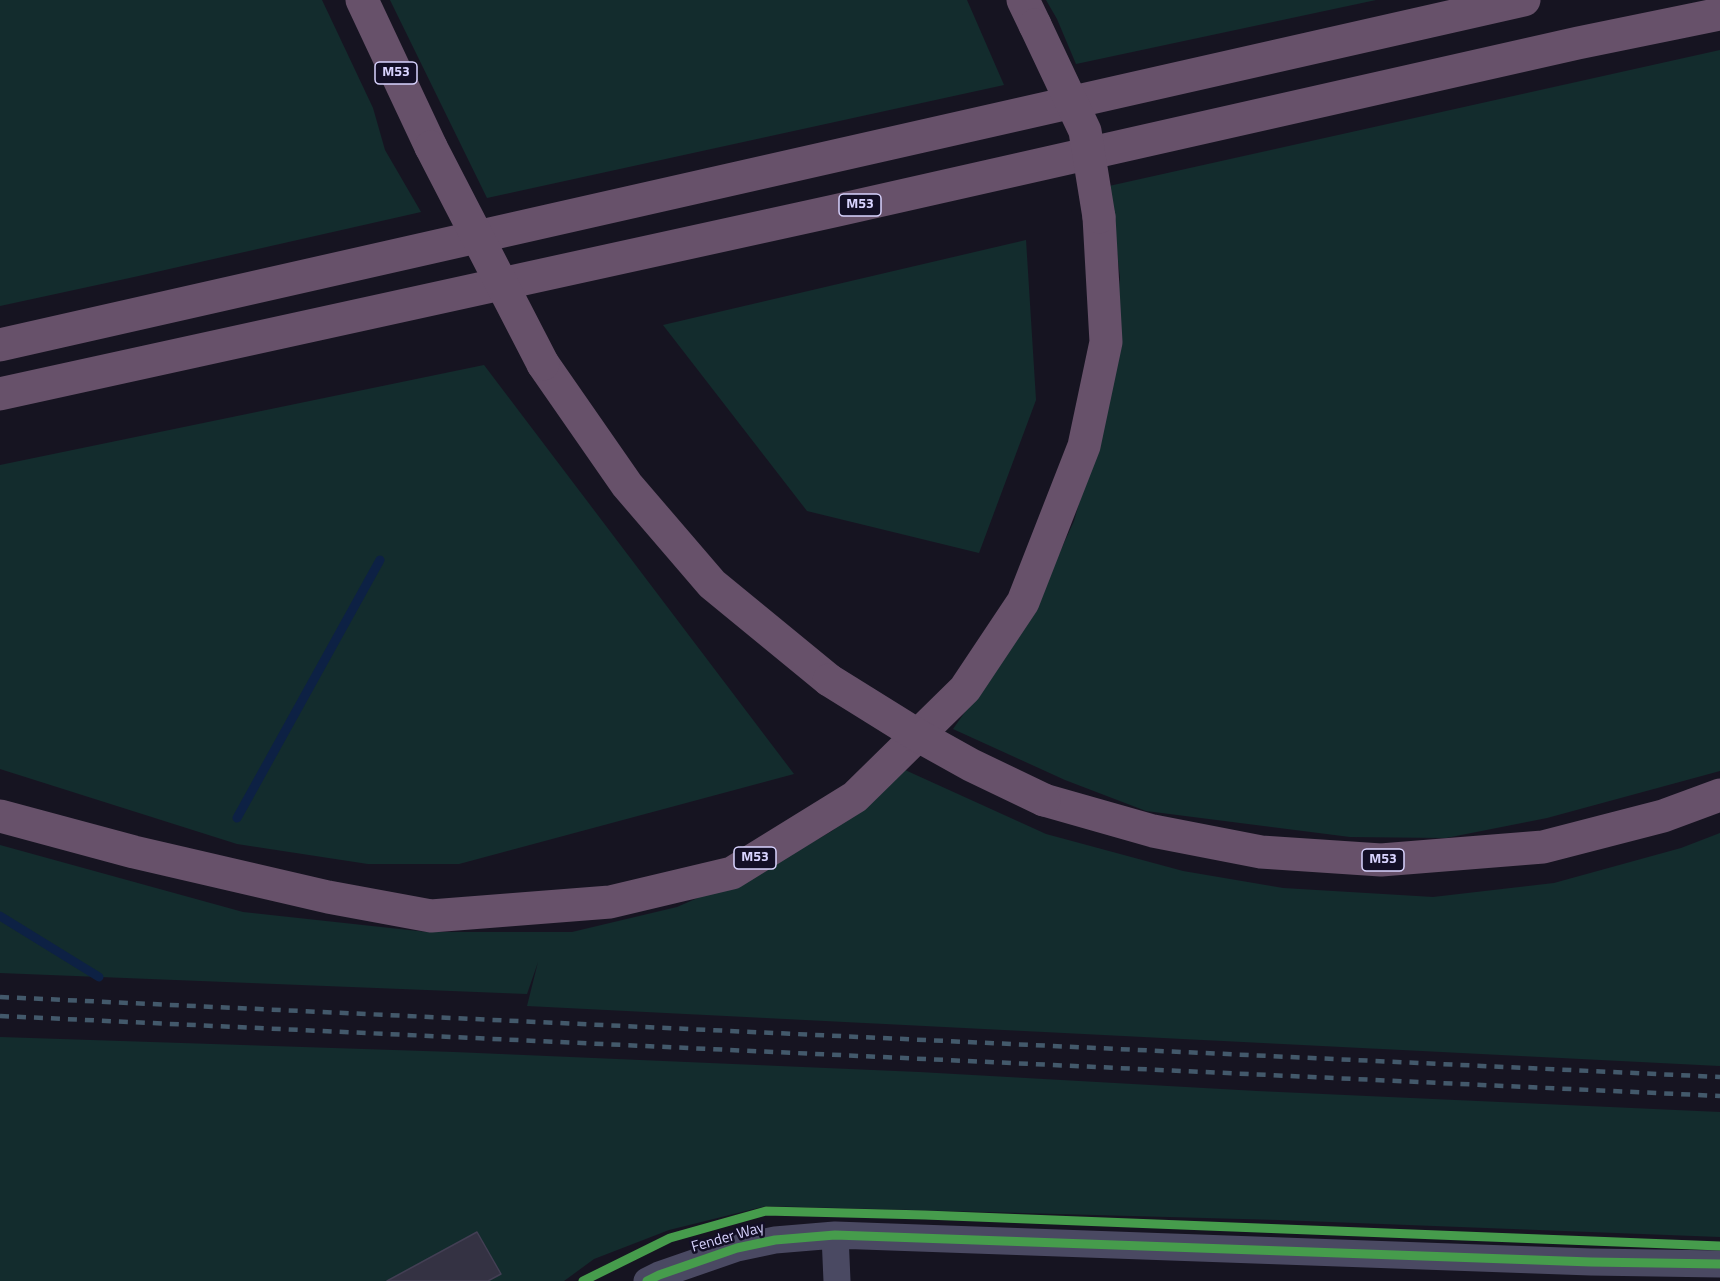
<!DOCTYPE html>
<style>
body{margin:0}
canvas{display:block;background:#161421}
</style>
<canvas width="1720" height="1281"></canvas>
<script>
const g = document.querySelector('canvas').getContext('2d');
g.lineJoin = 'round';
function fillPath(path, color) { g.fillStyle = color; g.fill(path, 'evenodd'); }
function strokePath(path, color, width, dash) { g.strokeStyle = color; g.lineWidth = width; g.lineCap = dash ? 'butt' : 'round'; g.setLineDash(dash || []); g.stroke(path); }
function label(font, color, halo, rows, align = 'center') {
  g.font = font + ' "Titillium Web",sans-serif'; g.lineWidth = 5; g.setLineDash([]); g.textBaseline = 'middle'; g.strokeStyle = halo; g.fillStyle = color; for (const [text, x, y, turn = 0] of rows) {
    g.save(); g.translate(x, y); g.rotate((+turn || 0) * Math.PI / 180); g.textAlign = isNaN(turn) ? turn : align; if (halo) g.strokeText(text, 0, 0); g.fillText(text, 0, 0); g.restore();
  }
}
fillPath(new Path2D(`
 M0 0H322L373 108 385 150 421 212 134 277 0 306Z
 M390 0H967L1004 85 487 198Z
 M1046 0H1376L1076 64 1057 19Z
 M1720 50V771L1547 818 1446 838 1350 837 1146 811 1065 780 953 729 1028 622 1074 521 1110 394 1120 277 1109 186Z
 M1026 240 1036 400 979 553 807 511 663 325Z
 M484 365 794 774 459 864H368L237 844 0 769V465Z
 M905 770 1046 834 1183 871 1283 888 1433 897 1554 883 1681 848 1720 833V1066L527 1006 538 962 527 994 0 973V845L243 912 427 932H572L677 907 769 867 832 831Z
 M0 1037 454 1052 919 1072 1257 1091 1720 1112V1237L1279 1220 766 1206 669 1230 594 1259 564 1281H0Z`), '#132c2d');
strokePath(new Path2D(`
 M237 818 380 560
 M0 916 99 977`), '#0d2144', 9);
const building = new Path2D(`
 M477 1232 501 1274 488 1281H387Z`);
fillPath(building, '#343243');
strokePath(building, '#433f54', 1.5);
strokePath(new Path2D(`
 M835 1235 837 1281
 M647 1281 659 1275 737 1248 775 1240 835 1235 1591 1262 1720 1264`), '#4a4962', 27);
strokePath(new Path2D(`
 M362 0 431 147
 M1023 0 1035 25
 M0 345 1524 0
 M543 364 627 485 712 584 829 680
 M0 394 834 211 1578 43 1720 14
 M1044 800 1153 831 1261 852 1381 860 1543 847 1663 816 1720 795
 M0 816 134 852 328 897 431 916 610 902 732 873 855 797 965 689 1023 602 1084 446 1106 342 1099 217`), '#67516a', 33);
strokePath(new Path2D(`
 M0 997 1720 1077
 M0 1016 1720 1096`), '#43596b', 4.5, [9, 8]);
strokePath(new Path2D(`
 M1035 25 1085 131 1099 217
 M431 147 543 364
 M829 680 919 736 971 765 1044 800`), '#67516a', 33);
strokePath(new Path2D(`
 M583 1281 670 1238 766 1211 925 1215 1720 1246
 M647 1281 659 1275 737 1248 775 1240 835 1235 1591 1262 1720 1264`), '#469c4c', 9);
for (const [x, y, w] of [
 [396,73,42],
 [860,205,42],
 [755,858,42],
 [1383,860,42]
]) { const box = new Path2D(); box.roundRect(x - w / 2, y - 11, w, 22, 4.5); g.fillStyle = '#130f26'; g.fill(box); strokePath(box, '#d9d4ff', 1.5); }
label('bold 14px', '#d9d4ff', null, [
 ["M53",396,73],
 ["M53",860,205],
 ["M53",755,858],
 ["M53",1383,860]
]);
label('15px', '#d9d4ff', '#130f26', [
 ["Fender Way",728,1238,-16]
]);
</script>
